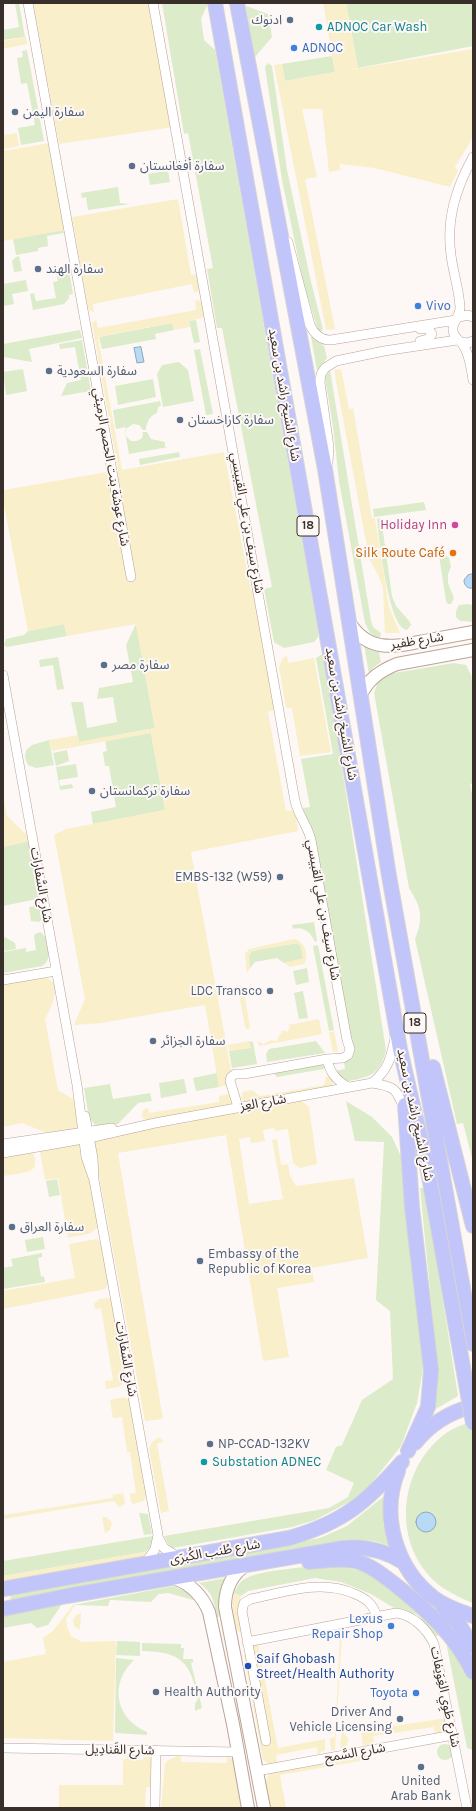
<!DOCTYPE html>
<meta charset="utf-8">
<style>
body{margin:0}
#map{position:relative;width:476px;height:1811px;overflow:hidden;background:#fdf8f5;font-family:Karla,sans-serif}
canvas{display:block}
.frame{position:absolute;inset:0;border:4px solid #382e2a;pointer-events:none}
</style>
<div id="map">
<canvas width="476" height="1811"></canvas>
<div class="frame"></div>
</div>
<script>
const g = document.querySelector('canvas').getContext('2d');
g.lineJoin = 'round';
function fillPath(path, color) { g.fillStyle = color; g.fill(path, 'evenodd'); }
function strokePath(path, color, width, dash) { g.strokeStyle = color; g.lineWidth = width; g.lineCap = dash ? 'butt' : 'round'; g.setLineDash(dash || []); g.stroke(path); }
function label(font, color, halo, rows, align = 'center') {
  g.font = font + ' Karla,"Noto Sans Arabic",sans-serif'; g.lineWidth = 4; g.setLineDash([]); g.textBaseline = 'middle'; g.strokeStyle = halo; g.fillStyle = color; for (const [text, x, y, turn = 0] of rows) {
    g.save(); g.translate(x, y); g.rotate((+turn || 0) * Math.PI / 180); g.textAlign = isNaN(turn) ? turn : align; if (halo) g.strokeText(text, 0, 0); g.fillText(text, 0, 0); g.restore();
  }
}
fillPath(new Path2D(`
 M15 3H19L25 37 3 40V30L19 27Z
 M162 3H208L201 19 204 40 215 50 318 631V637L314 642 284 648 274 642 264 589 272 587 222 328H217L207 269 213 268 188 133 184 134Z
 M346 3H473V46L358 68Z
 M246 6 268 14 272 37 255 57Z
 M27 50 44 141 21 145 18 128 35 125 27 83 21 84 17 58 23 57 22 51Z
 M332 56 335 72 285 81 282 64Z
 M268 63 272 66 287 170 311 282 323 329 321 332 318 330 304 286 282 180 265 67Z
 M167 164 170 182 150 185 148 174 164 171 163 165Z
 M118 187 120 203 130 204 88 210 86 197 82 198 81 193Z
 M63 230 64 233 47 236 48 246 38 248V251L16 255 13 239Z
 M19 256 22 271 14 272 12 261 16 257Z
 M69 270 73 294 69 295V298L64 304 33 310 30 294 34 293 36 301 56 298 53 282 58 281 56 272Z
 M26 280 28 291 12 294 14 304 3 306V284Z
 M196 320 200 342 194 343 189 321Z
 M172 323 174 330 155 334 156 339 102 349 99 337Z
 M80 330 82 338 29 349 32 362 3 357V344Z
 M311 336 324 346 327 358 317 371Z
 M82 340 91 391 61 396 67 383 81 380 75 347 60 349 59 344Z
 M200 349 213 414 206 415 194 350Z
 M179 362 188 370 194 401 163 407 157 374 162 365Z
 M23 369 27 391 6 395 3 372Z
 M330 370 371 621 373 627 381 633 380 639 370 633 365 623 339 481 333 426 326 384 325 377Z
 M153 379 156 397 118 405 115 386Z
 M160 401 161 406 158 407 157 413C150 416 146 422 146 430H143L139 425 133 424 126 429 125 435 131 441H137L142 438 143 432H147L151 439 165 442V447H168L129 454 125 432 126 427 116 429 113 410Z
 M179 452 180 457 140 465 139 459Z
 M424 502 426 510 374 517 373 509Z
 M381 518 392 596 396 606 410 622 411 625 407 630C388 628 379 537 377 519Z
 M438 549 449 558 451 567 448 574V583L454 598 451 604H448L446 601Z
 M467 604 473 605V622L460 621 456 617V611L459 605Z
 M64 624 67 636 7 647 4 645 6 639 24 635 28 631Z
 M136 624 155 728 79 742 71 702H83L87 728 117 722 113 697 97 699 99 688 133 682 126 645Z
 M364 644 379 652 381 662 374 667 369 674Z
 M324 653 386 1050C381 1073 371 1077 349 1081L340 1077 335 1071 345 1069 344 1062 351 1059 354 1051 324 897 303 808 310 807 301 759 333 754 316 658Z
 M58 657 64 689 57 690 53 665 40 667 39 660Z
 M454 663 466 665 471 675 473 688V783L470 784 473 799V1162L463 1123 457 1124 415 939C424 917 421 907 409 888L374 693 378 681 388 674Z
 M151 733 165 810 93 824 91 812 116 807 109 766H105L103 752 107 751 105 741Z
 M49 740 54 765 36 768 28 765 25 758 26 750 32 745Z
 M67 750 69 761 56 766 53 753Z
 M76 764 78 777 59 780 60 786 72 784 73 788 60 790 56 767Z
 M29 841 38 898 37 899 3 906V847Z
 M40 905 42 919 39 922 31 921 29 907Z
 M314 922 317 941 315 942C311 932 303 926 293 929L292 925Z
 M40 932C50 937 53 961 42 966L3 973V952L26 948V952L36 950 34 936 35 934Z
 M3 936 15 943 16 949 3 951Z
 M297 943 301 946 303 958 302 959 284 963 277 958 255 962 250 968 248 957 252 951Z
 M318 945 334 1030 329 1031 313 946Z
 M307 968 309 982 296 985 293 971Z
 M303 991 308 1018 299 1019 294 993Z
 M249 1041 253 1042 257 1064 232 1068 229 1051 250 1048Z
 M316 1041 325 1053 267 1062 266 1054 269 1049Z
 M327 1064 324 1069 277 1077 267 1065Z
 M217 1073 219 1087 196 1091 193 1078Z
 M184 1079 187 1093 161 1098 159 1083Z
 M110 1084 113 1099 150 1093 152 1101 138 1103 118 1124 100 1127 96 1126 89 1118 84 1088Z
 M346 1101 372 1117 392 1137 406 1167 423 1369 417 1403 401 1446 371 1484 351 1501 315 1520 292 1527 173 1548 169 1545 164 1536 329 1508 348 1497 354 1483 326 1470 336 1447 342 1445 362 1400 393 1379 390 1311 376 1300 384 1142 355 1141Z
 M57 1179 60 1195 49 1197 46 1181Z
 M420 1188H425L458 1396 434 1410 438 1371Z
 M43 1237 45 1249 27 1252 25 1240Z
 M42 1253V1257L38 1258 41 1277 44 1276 45 1282 3 1289V1268L13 1266 11 1259Z
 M473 1421V1603C462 1599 453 1594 443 1588 393 1552 395 1476 441 1437 450 1429 462 1425 473 1421Z
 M383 1497V1523L389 1546 374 1541 350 1540 11 1601 10 1595 320 1538 347 1526Z
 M139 1513 148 1514 152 1534 144 1535Z
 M153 1536C154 1544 151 1548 145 1552L3 1576V1561Z
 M333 1565 362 1571 380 1580 431 1621 465 1667 473 1683V1750L467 1748 446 1642 440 1635 436 1636 418 1615 404 1609 394 1608 371 1594 341 1582 315 1578 248 1591 241 1596 234 1593C236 1588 239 1583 243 1580 256 1570 314 1566 333 1565Z
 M226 1578C218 1590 222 1602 225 1616L217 1617C214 1602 213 1592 199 1583Z
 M174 1586 191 1594 197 1601 168 1593 159 1594 151 1602 110 1600 108 1606 73 1605Z
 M62 1604 48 1625 37 1628 31 1623 3 1628V1615Z
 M117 1641 140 1642V1656L116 1655Z
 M142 1643 181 1644V1648H184L183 1659H193V1662L191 1663 202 1708 195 1711V1704L198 1699C190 1661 181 1652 142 1651Z
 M116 1658 134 1660C109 1683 115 1719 147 1732V1735L115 1733Z
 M437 1752a8 8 0 1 1 16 0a8 8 0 1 1-16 0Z`), '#dcebca');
fillPath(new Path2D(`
 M33 3H152L174 127 59 144Z
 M323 3H346L358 68 343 71 473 49V137L455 167 458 171 450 187 374 168 339 164 341 170 329 172 322 109H302L317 177 305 179 335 329 326 330 274 65 282 64 285 81 335 72Z
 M26 37 27 44 3 49V41Z
 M17 133 19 146 3 149V135Z
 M50 143 65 230 3 241V151Z
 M178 199 191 275 199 274 201 289 194 293 192 284 93 304 94 312 90 311 88 308 72 217Z
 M195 300 202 301 206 317 189 321 190 327 174 330 172 323 98 337 122 470 224 452 251 591H256L275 710 268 712 286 811 295 810 298 831 191 852 231 1070 228 1085 219 1087 205 1005 101 1023 74 1025 85 999 54 835 66 829 165 810 151 733 52 751 49 740 78 735 79 742 155 728 136 624 67 636 64 624 28 631 3 500 4 490 118 470 92 323 96 320 98 328 196 310Z
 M341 369 349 409 353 408 372 518H375L389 607 400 633H385L383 588 379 577 369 558 334 370Z
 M287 656 288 663 314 658 331 752 300 756 292 708H286L279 667 283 658Z
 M3 793 7 816 27 835 29 841 3 847Z
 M294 939C305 941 310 956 304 964L290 967 284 963 303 958 301 946 297 943 252 951 249 954 250 968 247 973 245 954 249 949Z
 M36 978C67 974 53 1005 45 1019L58 1090 76 1101 78 1127 75 1130 47 1133 22 1123 3 1127V985Z
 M240 985 243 987 250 1027 248 1030 245 1027 238 988Z
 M319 1019 322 1034 259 1046 258 1041 263 1044 271 1040 276 1041 283 1030 287 1032 290 1027 288 1025Z
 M334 1031 338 1051 333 1052 329 1032Z
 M249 1041 251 1048 229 1051 228 1045Z
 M329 1076 333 1081 332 1086 245 1102 241 1098 243 1092 252 1090 260 1096 324 1085 326 1077Z
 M229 1094 232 1104 231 1105 147 1120 143 1119 142 1115 143 1110 148 1108 149 1113 219 1102V1096Z
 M300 1101 303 1102 309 1107 317 1164 300 1168 293 1163 288 1129 275 1131 274 1128 263 1130 265 1141 251 1143 250 1137 239 1139 249 1204 283 1199 272 1140 277 1139 281 1165 288 1164 290 1176 296 1186 354 1178 368 1258 312 1268 314 1282 277 1288 289 1357 263 1361 226 1135 118 1153 163 1419 145 1421 94 1150 95 1141 102 1136 191 1122 197 1119Z
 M74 1140 83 1144 99 1224C95 1236 79 1235 68 1238L58 1178 45 1180 40 1152 44 1146Z
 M33 1152C34 1156 36 1161 35 1165 35 1173 10 1175 3 1176V1154Z
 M97 1239 102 1244 108 1284 105 1289 3 1309V1291L75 1278 69 1244Z
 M109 1298 113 1302 126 1379 119 1387 106 1389 105 1381 113 1380 101 1308 95 1309 94 1304 99 1299Z
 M124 1397 131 1401 147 1493 144 1501 133 1504 131 1502 130 1494 136 1493 130 1452H127L122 1417 113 1418 110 1400Z
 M159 1437 164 1442 157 1443 169 1511 161 1513 149 1449 152 1442Z
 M123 1493 125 1503 123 1506 119 1507 114 1501 3 1519V1515L113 1498V1495Z
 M102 1517H107L112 1523 110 1530 105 1533Z
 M150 1549 153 1550 143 1558 3 1582V1576L145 1552Z
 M234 1593 241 1596 238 1605 243 1630 241 1633 237 1630C234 1618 231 1606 234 1593Z
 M73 1605H75L66 1619 67 1627 71 1636 82 1642 116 1641 113 1741 3 1738V1662L46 1654 43 1638 53 1631Z
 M81 1613 80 1630 74 1626 73 1620 76 1615Z
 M340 1634H342L335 1750 331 1751 330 1738 335 1737Z
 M258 1644 278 1748 325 1739V1750L318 1754 317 1747 276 1755 277 1763 268 1764 263 1760 244 1655 249 1647Z
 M447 1718C447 1727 446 1733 435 1735L434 1727 373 1736 374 1744 363 1746 361 1731Z
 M342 1731 348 1738 347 1747 343 1750 340 1747Z
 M131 1754H133V1759L143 1760 144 1754 148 1755 154 1762V1787H146L145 1808H59V1785H123V1761Z
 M177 1756H181V1762L227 1763V1756L236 1762 243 1808H161L165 1764 167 1761Z
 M366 1757V1760L280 1775 286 1808H270C268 1797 261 1781 271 1773Z`), '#f9efca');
const water = new Path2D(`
 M141 347 144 362 137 363 134 348Z
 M473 574V588C468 589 464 586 464 580L468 575Z
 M416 1522a10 10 0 1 1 20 0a10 10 0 1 1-20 0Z`);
fillPath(water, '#b7daf6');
strokePath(water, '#91a6b9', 1);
const street = new Path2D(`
 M28 3 131 577
 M153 3 295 801C298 815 308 826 311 840L347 1040 350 1049 348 1055 343 1058 327 1059 244 1074H235L231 1077 230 1081 238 1107
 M473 157C456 188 446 219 451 255 453 272 459 289 460 307 460 318 452 321 453 330 453 337 459 339 463 345 470 355 471 369 473 380
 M288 242 310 325C314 334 322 341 331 340L456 320
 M459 317 468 315 473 317
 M420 341 428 339 432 334 428 328 420 329
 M460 342 468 343 473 341
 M328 462 329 447 320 382 321 374 325 368 336 361 384 351 457 340
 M3 675 77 1085 86 1157 94 1180
 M3 980 56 971
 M327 1059C330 1073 336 1080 348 1087
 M372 1083C388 1070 391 1058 395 1038
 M85 1116 93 1158 94 1180 158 1535 155 1549 145 1564
 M3 1144 112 1128
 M3 1153 89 1138 155 1123 372 1083C397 1087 396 1089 405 1111
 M158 1537 164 1548 179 1558
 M247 1642 396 1613C413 1615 427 1629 434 1644L467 1808
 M266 1741 242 1611 244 1603 251 1599C286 1592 321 1579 355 1594 367 1599 373 1604 377 1617
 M3 1748 238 1752
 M257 1771 453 1735
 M155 1808 156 1750`);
const secondary = new Path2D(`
 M349 622C368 653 394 647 424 641 440 638 457 635 473 632
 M360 696C368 680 379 671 397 664L473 650
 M246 1565C231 1575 225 1589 225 1607L264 1808
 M174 1578C191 1584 202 1595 209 1612L233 1724 248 1808`);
const primary = new Path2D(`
 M215 3 400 1049 428 1171
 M237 3 325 469 389 876 473 1344
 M433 1067 473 1226
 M405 1105 412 1207 431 1370 428 1407 408 1451
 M415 1443C430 1424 450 1412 473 1406
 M398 1471C380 1516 396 1569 434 1598 446 1607 459 1611 473 1616
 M309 1562C324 1561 340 1558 355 1561 371 1565 384 1576 397 1586 429 1612 454 1634 473 1672
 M3 1589 289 1538C342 1523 366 1503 402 1462
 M443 1607 458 1623 473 1646
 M3 1609 67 1596 344 1548C366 1546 385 1551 403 1562`);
strokePath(street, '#bba397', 10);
strokePath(secondary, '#bba397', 14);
strokePath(primary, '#d7d5d4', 16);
strokePath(street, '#fff', 9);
strokePath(secondary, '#fff', 12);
strokePath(primary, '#c2c5f9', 14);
const primaryBridge = new Path2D(`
 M428 1171 473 1423`);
strokePath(primaryBridge, '#d7d5d4', 16, []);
strokePath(primaryBridge, '#c2c5f9', 14);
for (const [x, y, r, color] of [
 [290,20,4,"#5c6f8a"],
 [319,27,4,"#0f9aa8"],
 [294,48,4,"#3f7fe0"],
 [15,112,4,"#5c6f8a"],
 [132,166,4,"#5c6f8a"],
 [38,269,4,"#5c6f8a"],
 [418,306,4,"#3f7fe0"],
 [49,371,4,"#5c6f8a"],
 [180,420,4,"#5c6f8a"],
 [455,525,4,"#d1479c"],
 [453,553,4,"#e8710a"],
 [104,665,4,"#5c6f8a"],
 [92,791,4,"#5c6f8a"],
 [280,877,4,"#5c6f8a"],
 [270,991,4,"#5c6f8a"],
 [153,1041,4,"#5c6f8a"],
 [12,1227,4,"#5c6f8a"],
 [200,1261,4,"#5c6f8a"],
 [210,1444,4,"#5c6f8a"],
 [204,1462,4,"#0f9aa8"],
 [391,1626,4,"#3f7fe0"],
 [248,1666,4,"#1a4fb4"],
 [156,1692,4,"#5c6f8a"],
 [416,1693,4,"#3f7fe0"],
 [400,1719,4,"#5c6f8a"],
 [421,1767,4,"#5c6f8a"]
]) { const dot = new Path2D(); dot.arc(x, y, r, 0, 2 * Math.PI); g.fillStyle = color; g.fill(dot); strokePath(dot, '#fdf8f5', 1.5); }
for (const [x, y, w] of [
 [308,526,22],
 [415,1023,22]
]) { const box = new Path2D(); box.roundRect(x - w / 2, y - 10, w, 20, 3); g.fillStyle = '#fdf8f5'; g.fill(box); strokePath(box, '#382e2a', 1); }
label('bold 12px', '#382e2a', null, [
 ["18",308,526],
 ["18",415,1023]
]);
label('13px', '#4e5e75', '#fdf8f5', [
 ["ادنوك",282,20,"right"],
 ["سفارة اليمن",23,112],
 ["سفارة أفغانستان",140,166],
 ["سفارة الهند",46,269],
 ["سفارة السعودية",57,371],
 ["سفارة كازاخستان",188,420],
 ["سفارة مصر",112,665],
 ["سفارة تركمانستان",100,791],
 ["EMBS-132 (W59)",272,877,"right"],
 ["LDC Transco",262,991,"right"],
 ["سفارة الجزائر",161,1041],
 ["سفارة العراق",20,1227],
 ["Embassy of the",208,1254],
 ["Republic of Korea",208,1269],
 ["NP-CCAD-132KV",218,1444],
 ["Health Authority",164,1692],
 ["Driver And",392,1712,"right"],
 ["Vehicle Licensing",392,1727,"right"],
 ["United",421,1781,"center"],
 ["Arab Bank",421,1796,"center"]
], 'left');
label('13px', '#0d838f', '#fdf8f5', [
 ["ADNOC Car Wash",327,27],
 ["Substation ADNEC",212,1462]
], 'left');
label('13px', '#366cbe', '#fdf8f5', [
 ["ADNOC",302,48],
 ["Vivo",426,306],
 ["Lexus",383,1619,"right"],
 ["Repair Shop",383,1634,"right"],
 ["Toyota",408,1693,"right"]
], 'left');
label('13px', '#382e2a', '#fdf8f5', [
 ["شارع الشيخ راشد بن سعيد",284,395,80],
 ["شارع عوشة بنت الحصم الرميثي",111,467,80],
 ["شارع سيف بن علي القبيسي",247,523,80],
 ["شارع ظفير",417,641,-9],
 ["شارع الشيخ راشد بن سعيد",341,714,80],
 ["شارع السَّفارات",41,885,80],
 ["شارع سيف بن علي القبيسي",323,910,80],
 ["شارع العِز",263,1103,-10],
 ["شارع الشيخ راشد بن سعيد",415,1115,78],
 ["شارع السَّفارات",126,1359,80],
 ["شارع طُنب الكُبرَى",215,1552,-10],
 ["شارع طَوِي الغِوَيفات",445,1697,78],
 ["شارع القَنادِيل",120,1750,1],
 ["شارع السَّمح",355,1753,-10]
]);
label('13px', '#b23c85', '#fdf8f5', [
 ["Holiday Inn",447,525]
], 'right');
label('13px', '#c56008', '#fdf8f5', [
 ["Silk Route Café",445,553]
], 'right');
label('13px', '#164399', '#fdf8f5', [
 ["Saif Ghobash",256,1659],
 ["Street/Health Authority",256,1674]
], 'left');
</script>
